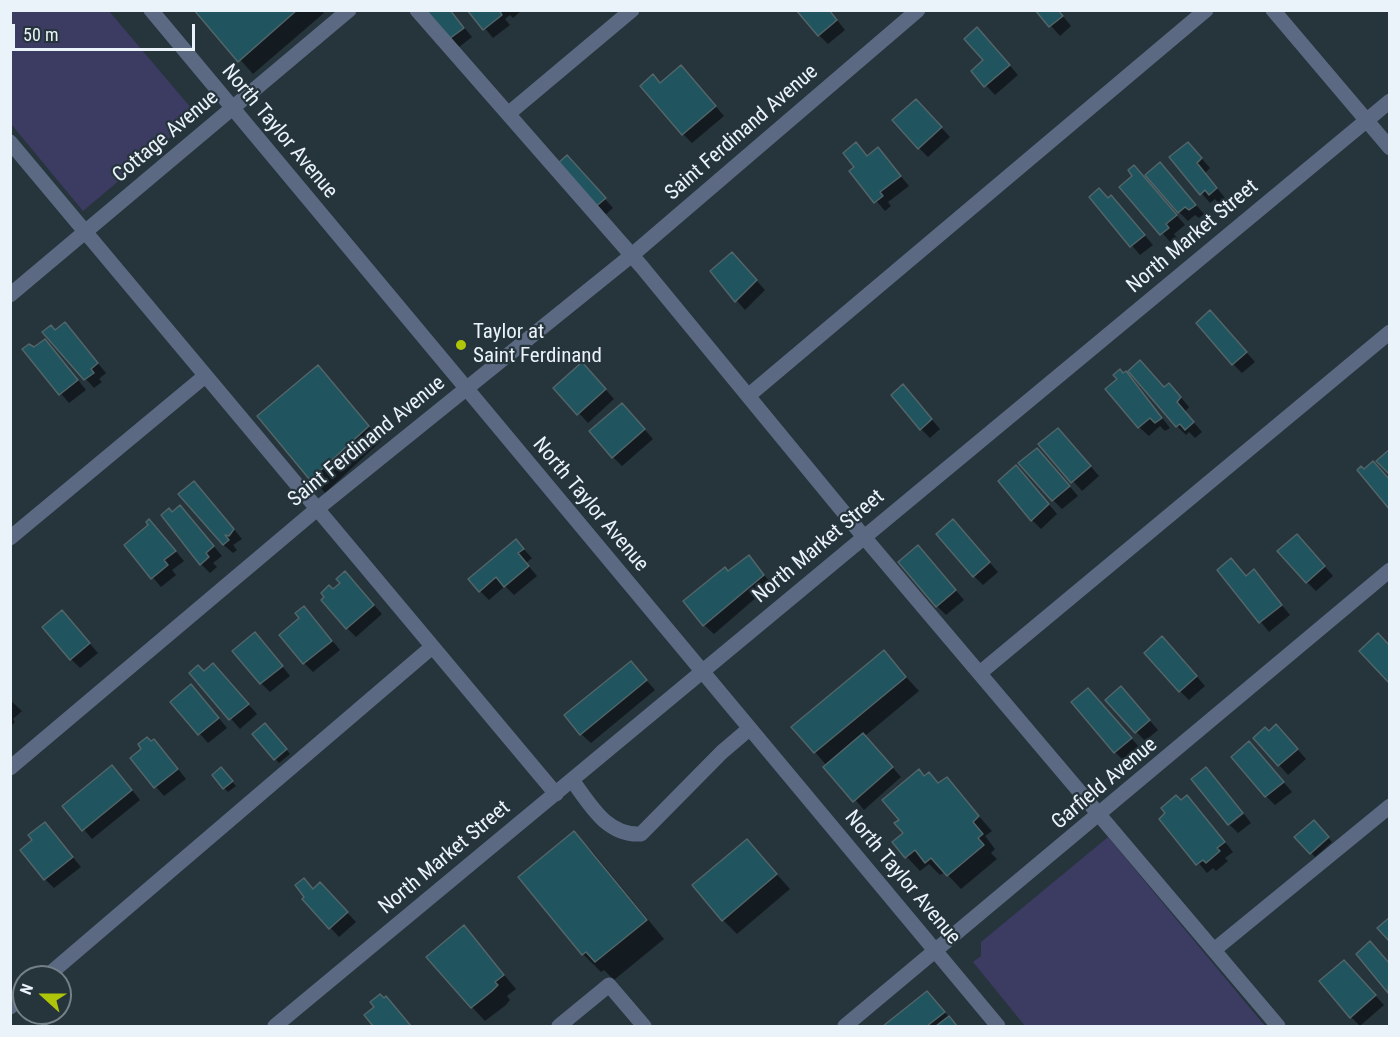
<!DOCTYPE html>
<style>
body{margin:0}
#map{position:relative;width:1400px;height:1037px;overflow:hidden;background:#26343c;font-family:"Roboto Condensed",sans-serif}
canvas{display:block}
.frame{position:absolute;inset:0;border:12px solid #eaf3f9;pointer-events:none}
.north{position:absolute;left:12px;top:965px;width:60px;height:60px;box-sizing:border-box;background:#26343c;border:2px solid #748088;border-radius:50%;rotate:291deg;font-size:16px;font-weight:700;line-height:24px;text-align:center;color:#eaf3f9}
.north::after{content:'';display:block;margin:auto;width:21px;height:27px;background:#aec50a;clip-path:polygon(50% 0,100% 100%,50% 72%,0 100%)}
.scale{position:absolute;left:12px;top:24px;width:183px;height:27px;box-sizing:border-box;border:3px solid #eaf3f9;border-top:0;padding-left:8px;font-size:18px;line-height:21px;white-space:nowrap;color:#eaf3f9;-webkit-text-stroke:4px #26343c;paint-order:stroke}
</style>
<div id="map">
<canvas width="1400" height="1037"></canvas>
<div class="frame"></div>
<div class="north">N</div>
<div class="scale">50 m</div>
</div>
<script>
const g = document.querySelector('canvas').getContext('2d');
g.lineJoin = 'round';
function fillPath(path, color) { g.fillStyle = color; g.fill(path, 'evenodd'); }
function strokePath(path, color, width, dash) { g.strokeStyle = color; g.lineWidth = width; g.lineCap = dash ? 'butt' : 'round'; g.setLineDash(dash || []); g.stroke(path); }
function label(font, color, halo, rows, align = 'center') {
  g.font = font + ' "Roboto Condensed",sans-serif'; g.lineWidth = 4.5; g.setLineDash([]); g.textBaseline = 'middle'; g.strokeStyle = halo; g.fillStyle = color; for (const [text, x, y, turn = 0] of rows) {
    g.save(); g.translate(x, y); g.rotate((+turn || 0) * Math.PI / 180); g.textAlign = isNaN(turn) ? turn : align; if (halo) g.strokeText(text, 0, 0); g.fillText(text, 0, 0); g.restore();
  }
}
fillPath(new Path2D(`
 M10 11H109L197 115 83 211 11 124Z
 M1108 837 1265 1026H1025L973 962 981 956V942Z`), '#3c3b62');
fillPath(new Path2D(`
 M196 10H321L324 13 253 74Z
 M450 10 472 37 459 47 450 38Z
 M470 10H522L513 18 510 15 505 19 510 25 493 38Z
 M829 10 845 30 828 44 819 35Z
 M1037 10H1058L1071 26 1060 36Z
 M986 38 1018 75 995 95 973 71 986 61Z
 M690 76 724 116 692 143 683 134 661 84Z
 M925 110 950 137 928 157 919 148Z
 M856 144 868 157 878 149 909 186 888 202 891 206 885 211 851 171 856 167Z
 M1197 153 1210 168 1205 173 1225 198 1219 203 1215 199 1210 203 1171 157Z
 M558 165 576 166 613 208 604 216Z
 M1169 174 1204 214 1199 218 1195 215 1188 221 1179 212Z
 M1143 176 1185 225 1174 234 1177 238 1171 243 1122 187Z
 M1091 197 1108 199 1120 206 1153 245 1140 255Z
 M741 263 765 290 745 310 712 272Z
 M1219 321 1255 362 1242 373 1233 364Z
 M65 324 106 373 99 379 102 382 94 388 44 332H55Z
 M24 350H54L86 390 69 403Z
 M318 367 381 441 325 493 259 416Z
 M591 373 614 399 588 423 556 388Z
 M1135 382 1170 428 1165 431 1160 426 1149 436 1139 427Z
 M903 386 940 429 930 438 921 429Z
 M1164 389 1178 394 1189 407 1185 412 1202 432 1195 438 1189 432 1186 435 1177 426Z
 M631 414 653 439 622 466 613 457Z
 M1067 439 1099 476 1082 491 1040 444Z
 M1046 459 1078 496 1062 509 1053 500Z
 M1025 476 1057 514 1041 529 1032 520Z
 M203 492 242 539 233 545 237 550 233 553 219 541 180 494Z
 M189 516 222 556 213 563 217 567 210 573 201 564Z
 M953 521 998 572 983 585 974 576Z
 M150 525 158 530 184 561 172 570 176 575 161 587 126 546Z
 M516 541 532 558 526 563 537 576 514 595 505 586 489 600 480 591Z
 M1306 545 1333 576 1316 591 1307 582Z
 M927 556 964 600 946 615 937 606Z
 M748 557 772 584 714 634 704 625 728 573Z
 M1219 570 1246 577 1254 571 1290 615 1269 632Z
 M354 582 382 614 356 637 347 628 334 591Z
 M313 617 340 650 313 672 304 663Z
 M70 621 98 653 80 668 71 659Z
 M264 643 290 676 270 692 261 683Z
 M1171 647 1205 686 1189 700 1180 691Z
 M883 652 919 691 865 736 901 777 864 810 794 727Z
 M631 663 655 690 591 743 581 734Z
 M213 665 257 714 240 729 191 673H204Z
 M200 695 227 728 208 743 172 702Z
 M1130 698 1158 730 1145 741 1107 700Z
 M1097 699 1140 748 1124 761 1115 752Z
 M10 700 22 711 13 719 15 722 10 727Z
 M269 729 290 754 279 763 254 734Z
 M1269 733 1285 735 1306 759 1288 775 1255 738Z
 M151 743 163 750 186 779 164 796 132 759Z
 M1258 752 1292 792 1275 805 1266 796Z
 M225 773 236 786 228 792 224 788Z
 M929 774 939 784 946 779 992 831 985 836 995 849 991 853 997 859 961 889 945 872 940 875 929 864 920 871 894 843 905 834 901 820Z
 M121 776 140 800 92 839 64 806Z
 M1181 802 1196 806 1233 852 1225 858 1228 861 1216 871 1213 868 1207 873 1161 819Z
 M1244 814 1251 823 1238 833 1230 825Z
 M1314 822 1332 842 1315 857 1296 837Z
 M45 824 81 867 54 888 45 879 34 840Z
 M574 833 592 851 664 939 614 980 604 970 601 972 583 954 520 877Z
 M747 841 790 889 737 934 723 920Z
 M314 890 329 893 356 922 339 937 304 899Z
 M464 927 516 989 507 996 510 1000 506 1005 485 1021 472 1007Z
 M1353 971 1384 1005 1360 1026 1351 1017Z
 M927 993 957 1026H885Z
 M395 1007 411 1026H375L366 1015Z`), '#0007');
const building = new Path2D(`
 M194 10H297L238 62Z
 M426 10H450L464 28 449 39Z
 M467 10H499L502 15 483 30Z
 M796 10H829L837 20 818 36Z
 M1035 10H1058L1063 16 1049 27Z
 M977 27 1010 65 984 87 971 71 983 60 964 39Z
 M681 65 716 106 682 135 640 86 653 74 660 83Z
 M916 99 942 127 918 149 892 120Z
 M856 142 867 156 878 147 901 176 880 192 883 196 874 203 849 171 854 167 843 153Z
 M1188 142 1202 158 1197 163 1217 188 1209 195 1205 190 1200 195 1169 157Z
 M567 155 606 198 594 208 556 165Z
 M1160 162 1196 205 1189 210 1185 207 1178 213 1145 175Z
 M1134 165 1177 215 1166 224 1169 228 1160 235 1119 187 1132 176 1128 170Z
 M1099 188 1108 198 1111 195 1145 235 1130 247 1089 197Z
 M732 252 757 280 735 302 710 271Z
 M1210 310 1247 352 1232 365 1196 323Z
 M65 322 98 363 91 369 94 373 84 380 42 332 51 325 55 330Z
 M45 339 78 380 59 395 22 349 29 344 34 347Z
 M1140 360 1164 387 1169 383 1181 397 1177 402 1194 422 1185 430 1180 424 1176 427 1128 371Z
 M582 362 606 389 577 415 553 388Z
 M318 365 369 426 310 480 257 416Z
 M1120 369 1123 373 1126 371 1162 418 1155 423 1150 418 1138 428 1105 389 1117 379 1113 375Z
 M903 384 932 419 920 430 891 395Z
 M622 403 645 429 612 458 589 431Z
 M1058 428 1091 466 1071 483 1038 444Z
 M1037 448 1070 486 1052 501 1018 463Z
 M1390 449V475L1376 461Z
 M1373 461 1390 480V510L1357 470 1361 466 1364 469Z
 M1016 465 1049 504 1031 521 998 481Z
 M194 481 234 529 229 536 225 535 229 540 223 545 178 494Z
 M180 505 214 546 206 553 209 557 200 565 161 515 169 508 172 512Z
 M149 519 176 551 164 560 168 565 151 579 124 545 148 525 146 522Z
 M953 519 990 562 973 577 936 534Z
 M1297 534 1325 566 1306 583 1277 551Z
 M516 539 524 549 518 553 529 566 504 587 496 577 479 592 468 579Z
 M918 545 956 590 936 607 898 562Z
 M749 555 764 575 703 626 683 601 725 567 728 571Z
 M1231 558 1246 576 1254 569 1282 605 1259 623 1217 570Z
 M345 571 374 605 346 629 321 600 324 597 321 593 329 585 333 589 340 583 336 579Z
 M304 606 332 641 303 664 279 635 299 618 295 613Z
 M62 610 90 643 70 660 42 627Z
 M255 632 283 666 260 684 232 651Z
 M1378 633 1390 646V684L1359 651Z
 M1162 636 1197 676 1179 692 1144 653Z
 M884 650 906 677 814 753 791 727Z
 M631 661 647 680 580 735 564 715Z
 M213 663 249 704 229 720 189 673 198 665 204 671Z
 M191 684 219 718 198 735 170 702Z
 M1121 686 1150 720 1135 733 1105 700Z
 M1088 688 1132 738 1114 753 1071 702Z
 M265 723 287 749 274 760 252 734Z
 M1276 724 1298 749 1278 766 1253 738 1265 727 1269 731Z
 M863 733 893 767 853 802 823 767Z
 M147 737 151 741 154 739 178 769 154 788 130 758 141 749 138 744Z
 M1249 741 1284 782 1265 797 1231 757Z
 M112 765 132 790 82 831 62 806Z
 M221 767 233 781 223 789 212 775Z
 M1206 767 1243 813 1228 825 1191 779Z
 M919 769 924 776 929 772 938 783 947 777 979 816 973 822 983 834 978 838 984 845 947 876 931 858 925 863 915 850 905 858 892 842 903 833 894 823 899 820 882 800Z
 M1176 795 1181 800 1187 795 1225 842 1217 848 1220 851 1206 863 1203 860 1196 865 1159 819 1165 813 1161 808Z
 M1314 820 1329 837 1310 854 1294 837Z
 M45 822 73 857 44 880 20 850 32 840 28 835Z
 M574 831 647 920 595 962 586 952 582 955 518 877Z
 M747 839 777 874 722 921 692 885Z
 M304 878 313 889 320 882 348 912 329 929 302 899 304 897 295 885Z
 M1390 917V942L1377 928Z
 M464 925 504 975 495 982 498 985 492 991 471 1008 426 957Z
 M1370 941 1390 964 1388 993 1356 954Z
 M1344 960 1376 995 1350 1018 1319 981Z
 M927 991 945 1012 927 1026H883Z
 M380 994 384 998 386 996 411 1026H373L364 1015 374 1007 370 1002Z
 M949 1016 957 1026H936Z`);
fillPath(building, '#20545e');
strokePath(building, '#526569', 1.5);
strokePath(new Path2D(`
 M151 10 998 1026
 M417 10 642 267 864 537 1278 1026
 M1273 10 1390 148
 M508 114 632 10
 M10 142 556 794
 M10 295 349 10
 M748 396 1206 10
 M10 538 205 376
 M981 672 1390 332
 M10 768 317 509 632 255 918 10
 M572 780C591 806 607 836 641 834L722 752 749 729
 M1214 950 1390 806
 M46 977 432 647
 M10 1007 24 996
 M275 1026 1390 101
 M559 1026 609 985 644 1026
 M845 1026 1390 570`), '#5b6a82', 15);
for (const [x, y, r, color] of [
 [461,345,6,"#aec50a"]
]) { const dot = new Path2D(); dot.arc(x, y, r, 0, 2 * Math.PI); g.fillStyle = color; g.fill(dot); strokePath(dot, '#26343c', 2); }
label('21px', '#eaf3f9', '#26343c', [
 ["North Taylor Avenue",279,132,50],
 ["Saint Ferdinand Avenue",742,133,-41],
 ["Cottage Avenue",166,137,-40],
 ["North Market Street",1193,237,-40],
 ["Saint Ferdinand Avenue",367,442,-39],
 ["North Taylor Avenue",590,505,50],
 ["North Market Street",819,547,-40],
 ["Garfield Avenue",1105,784,-40],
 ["North Market Street",445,858,-40],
 ["North Taylor Avenue",902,878,50]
]);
label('21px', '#eaf3f9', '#26343c', [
 ["Taylor at",473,333],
 ["Saint Ferdinand",473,357]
], 'left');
</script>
